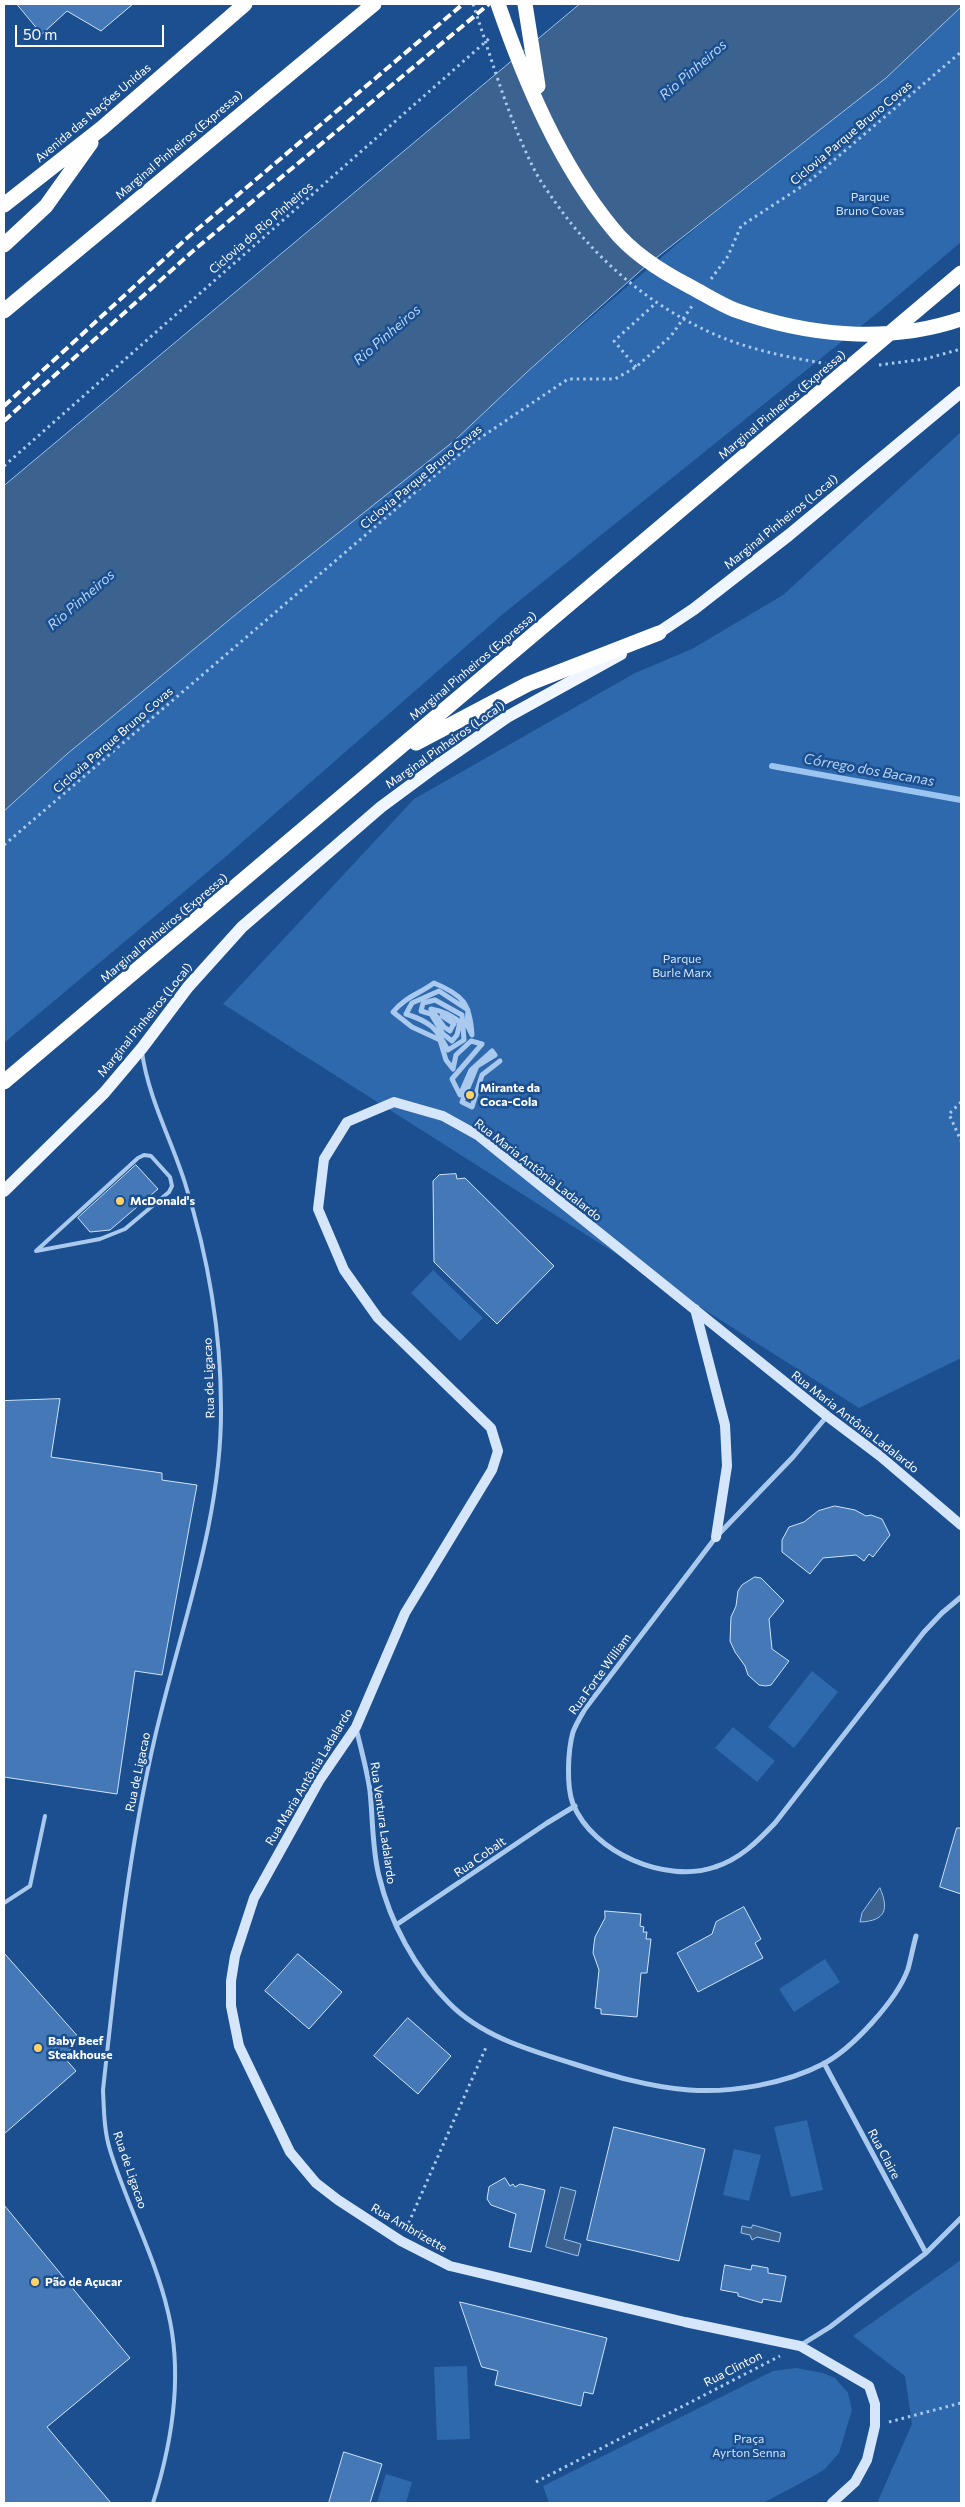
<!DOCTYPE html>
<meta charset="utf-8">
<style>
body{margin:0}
#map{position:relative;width:965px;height:2507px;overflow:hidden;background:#1b4f8f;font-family:Commissioner,sans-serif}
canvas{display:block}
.frame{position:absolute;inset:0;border:5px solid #fff;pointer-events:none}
.scale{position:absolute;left:15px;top:25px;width:149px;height:22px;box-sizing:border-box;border:2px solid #fff;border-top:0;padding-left:6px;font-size:15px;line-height:18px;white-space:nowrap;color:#fff;-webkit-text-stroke:4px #1b4f8f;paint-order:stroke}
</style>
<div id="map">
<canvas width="965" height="2507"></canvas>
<div class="frame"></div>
<div class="scale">50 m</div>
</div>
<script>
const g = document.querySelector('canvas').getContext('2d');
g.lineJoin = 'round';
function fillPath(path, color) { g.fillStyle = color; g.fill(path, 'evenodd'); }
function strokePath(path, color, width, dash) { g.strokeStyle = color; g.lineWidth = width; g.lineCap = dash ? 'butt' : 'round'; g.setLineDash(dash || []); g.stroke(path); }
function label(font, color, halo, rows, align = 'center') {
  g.font = font + ' Commissioner,sans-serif'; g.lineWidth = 5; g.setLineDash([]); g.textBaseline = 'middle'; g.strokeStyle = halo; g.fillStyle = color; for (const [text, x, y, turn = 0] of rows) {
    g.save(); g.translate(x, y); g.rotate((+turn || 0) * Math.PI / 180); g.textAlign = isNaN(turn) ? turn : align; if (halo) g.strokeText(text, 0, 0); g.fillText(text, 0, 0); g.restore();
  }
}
fillPath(new Path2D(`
 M961 7V242L881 310 503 614 223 859 4 1043V811L67 754 240 611 454 441 527 372 697 227 886 78Z
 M961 432V1358L859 1408 223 1004 414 799 635 673 692 649 783 595Z
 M433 1270 483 1318 460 1341 411 1293Z
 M812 1671 838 1692 794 1748 768 1727Z
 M733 1727 775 1761 757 1782 715 1748Z
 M825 1959 840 1982 794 2012 779 1989Z
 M807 2120 823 2190 791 2197 774 2127Z
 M734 2149 761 2155 749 2201 723 2195Z
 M961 2260V2503H877L912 2424 905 2376 853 2336Z
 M467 2366 470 2439 437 2440 434 2367Z
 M796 2368 823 2373 835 2378 848 2393 852 2410 839 2453 824 2470 799 2484 763 2503H549L543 2486 773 2371Z
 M386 2474 412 2482 406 2503H377Z`), '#2e69ad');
const water = new Path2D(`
 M580 4H961V7L886 78 647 265 527 372 454 441 240 611 67 754 4 811V486Z
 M880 1888C889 1909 886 1921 860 1922L862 1913Z
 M561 2187 576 2191 564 2239 581 2244 578 2256 546 2247Z
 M753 2225 781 2233 779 2242 757 2237 752 2240 750 2235 741 2233 742 2226 751 2228Z`);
fillPath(water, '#3c6290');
strokePath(water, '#9cc4f0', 1);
strokePath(new Path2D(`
 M772 766 961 800`), '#9cc4f0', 6);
const building = new Path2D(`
 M17 4H133L101 31 67 11 42 34Z
 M136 1165 158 1189 110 1230 90 1232 78 1218Z
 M456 1174 457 1179 465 1178 554 1266 497 1324 434 1262 433 1181 439 1175Z
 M60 1399 51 1457 162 1473V1480L197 1485 162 1675 135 1671 117 1794 4 1777V1401Z
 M835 1506 855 1510 866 1516 871 1515 882 1519 890 1535 873 1557 869 1554 864 1561 856 1555 823 1558 810 1574 782 1552V1540L789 1527 804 1522 818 1511Z
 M755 1577 761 1578 784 1601 769 1619 772 1649 789 1661 771 1685 766 1686 759 1685 748 1675 745 1666 735 1652 730 1641 731 1617 736 1606 738 1591 742 1585Z
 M957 1828H961V1894L940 1887Z
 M744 1907 761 1939 755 1943 763 1958 698 1992 677 1953 712 1934 716 1922Z
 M605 1911 641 1914 640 1926 644 1927 643 1932H647L646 1939H651L647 1973H641L637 2017 601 2014V2009L595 2008 599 1970 593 1953 594 1944 595 1937 605 1918Z
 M4 1953 81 2040 63 2056 76 2071 4 2134Z
 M298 1954 342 1992 309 2029 265 1991Z
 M408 2018 451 2056 418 2094 374 2056Z
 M614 2127 705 2149 679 2261 587 2240Z
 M505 2178 510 2186 513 2184 515 2187 520 2184 545 2190 531 2252 509 2247 516 2214 491 2205 487 2199 489 2187Z
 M4 2205 130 2358 47 2427 111 2503H4Z
 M725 2265 751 2270 752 2265 768 2268V2273L786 2276 781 2302 763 2299 762 2303 738 2296V2293L721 2290Z
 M460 2302 607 2338 593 2394 584 2392 581 2406 495 2385 498 2371 482 2367Z
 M344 2452 382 2464 370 2503H329Z`);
fillPath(building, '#4478b7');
strokePath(building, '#cfe3fa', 1);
strokePath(new Path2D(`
 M473 4C492 60 508 118 535 171 540 181 547 190 553 199 595 260 653 309 721 337 755 351 792 358 828 364
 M711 279 728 256 741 226 807 183 961 52
 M879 365 925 359 961 349
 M636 367 614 341 656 303
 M4 466 491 37
 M4 845 474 442 568 379H615L636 367 671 336 692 306
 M961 1102 949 1114 961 1141
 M406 2229 487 2045
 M889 2422 961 2403
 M536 2482 780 2356`), '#a9c9ee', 3, [2.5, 4]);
strokePath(new Path2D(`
 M142 1052C148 1097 171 1139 185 1183 208 1256 221 1331 221 1408 222 1520 180 1629 155 1737 128 1853 116 1971 103 2090 104 2110 104 2131 110 2150 127 2205 155 2256 168 2312 183 2374 172 2443 153 2503
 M144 1155 151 1156 170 1177 172 1186 169 1192 125 1229 100 1239 36 1251 138 1158Z
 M4 1903 30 1886 45 1816`), '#a9c9ee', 4);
strokePath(new Path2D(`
 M454 1024 442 1016 456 1019 450 1031 444 1027 431 1009C443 1011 450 1015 460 1022L457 1035 452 1041 443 1034 431 1014 421 1011 423 1003 435 1000 462 1015 464 1040 448 1050C436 1028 431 1022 406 1014L412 1003 439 991 468 1010 467 1025 472 1035C470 1003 463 995 434 983 419 994 405 997 393 1012L412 1027 440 1040 446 1060 453 1069 456 1055 471 1041 482 1044 452 1079 460 1095 471 1070 492 1051 495 1055 477 1066 462 1102 472 1107 482 1075 500 1061
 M827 1416 793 1457 716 1537 585 1709C581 1716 576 1724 573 1732 568 1750 566 1786 573 1804 593 1853 666 1884 715 1867 740 1859 757 1842 775 1823L924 1632 942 1613 961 1597
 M356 1728C361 1749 367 1770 370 1791 373 1819 372 1849 379 1876 390 1922 415 1969 449 2003 481 2036 529 2050 571 2063 609 2075 649 2087 689 2090 731 2093 785 2084 823 2064 852 2049 897 2000 908 1969 911 1958 913 1947 916 1936
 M396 1925 547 1823 575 1806
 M824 2063 926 2253
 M801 2345 830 2327 926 2253 961 2218`), '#a9c9ee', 5);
strokePath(new Path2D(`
 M695 1309 725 1425 727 1466 716 1537
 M832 2503 855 2482 867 2460 875 2426V2404L869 2386 800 2346 685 2322 450 2266 401 2241 338 2200 316 2183 290 2152 239 2046 231 2006V1981L235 1956 254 1898 319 1781 356 1727 405 1613 492 1470 498 1451 491 1428 378 1318 344 1270 318 1209 324 1159 347 1122 394 1102 443 1116 479 1136 827 1416 880 1456 961 1525`), '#d6e6fa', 10);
strokePath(new Path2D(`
 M652 637 694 609 789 535 961 392
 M4 1191 104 1093 142 1048 188 987 242 927 381 807 435 767 507 717 621 654`), '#f0f6ff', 12);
strokePath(new Path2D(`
 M498 4C525 82 560 165 613 229 632 253 664 273 691 287 706 295 720 304 735 310 807 336 888 344 961 319
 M525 4 538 86
 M4 205 102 128 245 4
 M4 245 46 206 91 143
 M4 311 374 4
 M416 743 528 684 659 633
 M4 1082 961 273`), '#fff', 15);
strokePath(new Path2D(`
 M4 406 187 238 463 4
 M4 421 193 251 489 4`), '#fff', 4, [9, 4]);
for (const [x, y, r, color] of [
 [470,1095,5,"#ffd166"],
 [120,1201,5,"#ffd166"],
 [38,2048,5,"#ffd166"],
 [35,2282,5,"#ffd166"]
]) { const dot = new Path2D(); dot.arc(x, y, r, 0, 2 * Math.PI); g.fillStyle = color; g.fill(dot); strokePath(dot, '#1b4f8f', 2); }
label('12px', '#fff', '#1b4f8f', [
 ["Avenida das Nações Unidas",93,113,-40],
 ["Ciclovia Parque Bruno Covas",851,133,-40],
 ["Marginal Pinheiros (Expressa)",179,145,-40],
 ["Ciclovia do Rio Pinheiros",261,228,-41],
 ["Marginal Pinheiros (Expressa)",782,405,-40],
 ["Ciclovia Parque Bruno Covas",421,477,-40],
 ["Marginal Pinheiros (Local)",781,522,-39],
 ["Marginal Pinheiros (Expressa)",473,666,-40],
 ["Ciclovia Parque Bruno Covas",113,740,-41],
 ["Marginal Pinheiros (Local)",445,745,-35],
 ["Marginal Pinheiros (Expressa)",164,928,-40],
 ["Marginal Pinheiros (Local)",145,1020,-51],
 ["Rua Maria Antônia Ladalardo",538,1170,38],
 ["Rua de Ligacao",209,1378,-92],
 ["Rua Maria Antônia Ladalardo",855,1422,38],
 ["Rua Forte William",600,1674,-54],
 ["Rua de Ligacao",138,1772,-78],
 ["Rua Maria Antônia Ladalardo",309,1777,-59],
 ["Rua Ventura Ladalardo",383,1823,82],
 ["Rua Cobalt",480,1857,-35],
 ["Rua Claire",884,2154,62],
 ["Rua de Ligacao",130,2170,71],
 ["Rua Ambrizette",409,2228,30],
 ["Rua Clinton",733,2369,-27]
]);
label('12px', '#cfe3fa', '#1b4f8f', [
 ["Parque",870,197],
 ["Bruno Covas",870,211],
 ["Parque",682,959],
 ["Burle Marx",682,973],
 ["Praça",749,2439],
 ["Ayrton Senna",749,2453]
]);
label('bold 12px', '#fff', '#1b4f8f', [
 ["Mirante da",480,1088],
 ["Coca-Cola",480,1102],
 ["McDonald's",130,1201],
 ["Baby Beef",48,2041],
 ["Steakhouse",48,2055],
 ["Pão de Açucar",45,2282]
], 'left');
label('italic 14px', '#b5d3f5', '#1b4f8f', [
 ["Rio Pinheiros",693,70,-41],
 ["Rio Pinheiros",387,335,-41],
 ["Rio Pinheiros",81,600,-41],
 ["Córrego dos Bacanas",869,770,10]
]);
</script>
